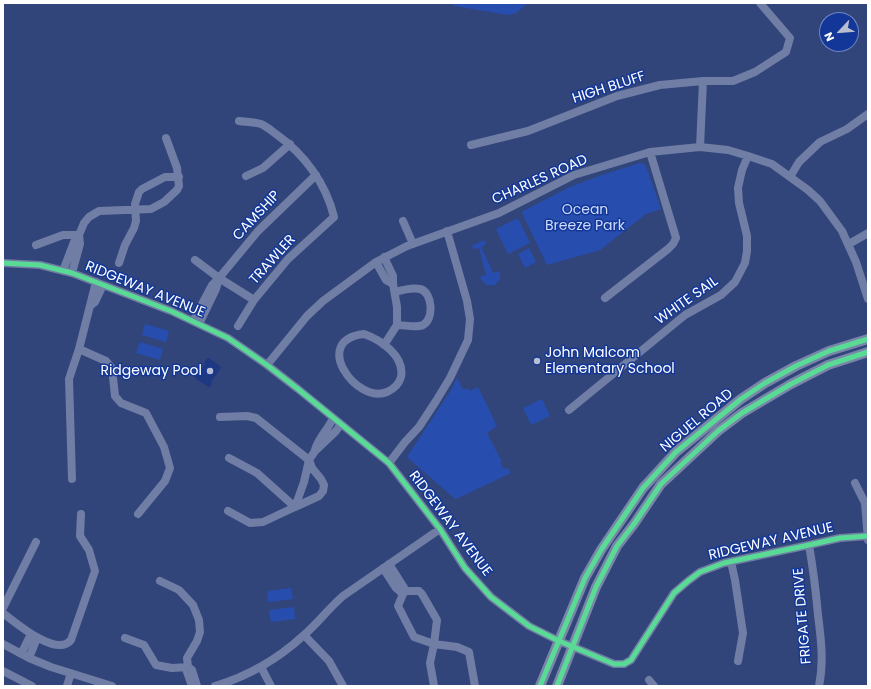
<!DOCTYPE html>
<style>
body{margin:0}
#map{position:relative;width:871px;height:689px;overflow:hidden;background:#32457a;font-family:Poppins,sans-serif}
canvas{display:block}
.frame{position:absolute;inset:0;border:4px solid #fff;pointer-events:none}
.north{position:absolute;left:819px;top:12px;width:40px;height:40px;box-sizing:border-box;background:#133799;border:1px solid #7187c2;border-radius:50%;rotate:244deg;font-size:11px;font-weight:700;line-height:16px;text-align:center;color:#fff}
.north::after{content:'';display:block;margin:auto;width:14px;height:18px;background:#b7bed0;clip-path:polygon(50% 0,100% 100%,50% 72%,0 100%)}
</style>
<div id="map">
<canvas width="871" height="689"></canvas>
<div class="frame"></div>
<div class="north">N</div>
</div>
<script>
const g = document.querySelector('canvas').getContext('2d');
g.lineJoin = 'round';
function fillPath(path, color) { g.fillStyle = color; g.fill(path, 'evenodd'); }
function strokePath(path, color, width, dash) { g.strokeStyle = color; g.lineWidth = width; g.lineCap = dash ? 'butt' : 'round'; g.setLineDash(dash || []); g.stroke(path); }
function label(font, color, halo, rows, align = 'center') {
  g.font = font + ' Poppins,sans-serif'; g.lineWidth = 3; g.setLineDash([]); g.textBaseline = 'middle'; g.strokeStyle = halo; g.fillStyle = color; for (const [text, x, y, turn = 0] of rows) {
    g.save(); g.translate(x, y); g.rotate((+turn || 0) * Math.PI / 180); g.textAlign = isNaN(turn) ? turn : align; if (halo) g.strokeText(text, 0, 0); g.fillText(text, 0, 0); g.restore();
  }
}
fillPath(new Path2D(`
 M450 3H528L516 13 508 15 455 6Z
 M640 163 645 164 647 169 661 209 646 214 600 250 547 265 522 213 523 211 570 187 602 175Z
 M518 218 530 243 508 254 496 229Z
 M482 241H485L486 244 481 247 493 273 499 271 500 272V279L495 285H486L481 279 480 277 486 275 479 248 474 249 472 247 473 245Z
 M529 248 536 262 525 268 518 254Z
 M145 324 169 331 166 342 142 335Z
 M140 342 163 349 160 360 136 353Z
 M457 378 463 390 468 388 470 391 478 387 497 426 487 433 502 462 500 463 504 469 508 468 511 473 456 499 454 498 407 457 451 390Z
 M542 399 550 416 531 425 523 408Z
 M291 588 293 599 268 602 267 591Z
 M294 607 295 619 271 622 269 610Z`), '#274eaf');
fillPath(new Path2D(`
 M207 358H209L220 366 221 368 211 382 212 383 211 386 209 387 196 379 195 376 197 374 198 375 205 364 204 363Z`), '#1e3881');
strokePath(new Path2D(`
 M471 145 528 131 617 96 660 85 703 81H733L755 72 786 52 790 38 760 3
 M700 147 703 81
 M246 176 263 168 290 144
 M790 177 799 162 820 142 847 129 868 114
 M403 221 413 244
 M849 244 868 233
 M36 245 63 235H79
 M384 257 393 276V284L397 307V325L384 345
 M195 260 219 278 254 300
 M376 262 386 280 393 284
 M3 263 40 265 72 273 171 311 228 338 267 365 298 389 389 463 440 529 465 568 491 597 529 626 559 641 614 664H624L631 660 674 593 688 581 700 572 724 563 809 545 840 538 868 536
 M119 263 125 245 134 228 136 221 135 204 139 192 142 189 165 177H179
 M63 271 74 242 79 235 84 223 89 217 99 211 151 209 164 202 177 190 179 186 177 168 166 138
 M72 273 80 244 79 235
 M96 282 79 349 106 361 112 368 115 396 121 403 146 413 164 447 170 468 165 481 138 514
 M395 292C402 290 412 287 420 289 433 292 434 320 423 325 416 328 405 325 397 325
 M605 298 668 249 673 244 676 238 650 152
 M91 305 95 302 103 285
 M193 321 212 285 219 278 258 231 316 175
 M199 324 216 289 219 278
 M238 326 254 300 288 259 334 217C326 183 304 154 276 134 272 131 266 126 261 124 254 122 246 122 239 121
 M364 334C381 340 405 356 401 377 399 384 394 389 387 392 357 405 310 340 364 334Z
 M267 365 307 316 323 301 376 262 407 246 499 213 574 175 650 152 700 147 728 150 748 156 772 164 808 190 820 201 842 231 856 262 868 299
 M569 410 685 315 721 295 735 282 745 263 747 251V236L739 203 738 188 742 170 748 156
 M220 417 247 416 256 418 309 460 312 468 321 479 324 485 323 491 319 496 295 507 257 473 229 458
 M315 450C318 438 328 430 333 418
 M389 463 405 442 419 427 436 401 450 378 468 340 470 319 467 301 447 231
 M72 479 69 379 79 349
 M855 483 865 503 868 540
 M228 511 250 523 263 522 295 507 304 482 309 460 315 451 336 431 341 424
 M809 545C813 568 816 592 818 615 821 639 824 662 819 686
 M731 562 735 580 743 633 738 661
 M389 564 406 591
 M383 568 396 588 403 594
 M160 581 179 590 193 605 199 620 200 632 197 641 187 658 188 667 187 672 192 686
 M406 591H419L422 594 437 620 434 644 414 637 398 606 403 594Z
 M3 608 36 542
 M3 613C16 623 57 658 71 640L95 571 89 550 80 536 81 514
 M304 635 329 661 343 686
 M125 638 144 645 156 665 172 668 188 667 192 670 197 686
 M3 644 29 658 51 667 112 686
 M21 654 31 634
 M29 658 37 638
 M261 667 271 686
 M3 671 32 686
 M649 680 654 686
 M67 686 71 673
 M215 686C249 676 278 659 304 635 318 623 329 608 343 596L440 529
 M434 686 430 663 434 644 457 647 469 652 475 686`), '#707ea5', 8);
strokePath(new Path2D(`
 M540 686 585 578 601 550 643 488 676 452 741 399 765 383 796 366 829 351 868 339
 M557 686 596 587 617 546 634 524 661 484 718 431 742 413 791 384 828 365 868 352`), '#7986aa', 10);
strokePath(new Path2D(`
 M3 263 40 265 72 273 171 311 228 338 267 365 298 389 389 463 440 529 465 568 491 597 529 626 559 641 614 664H624L631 660 674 593 688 581 700 572 724 563 809 545 840 538 868 536
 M540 686 585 578 601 550 643 488 676 452 741 399 765 383 796 366 829 351 868 339
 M557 686 596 587 617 546 634 524 661 484 718 431 742 413 791 384 828 365 868 352`), '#5adb95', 5);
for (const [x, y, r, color] of [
 [537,361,4,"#b7bed0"],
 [210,371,4,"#b7bed0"]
]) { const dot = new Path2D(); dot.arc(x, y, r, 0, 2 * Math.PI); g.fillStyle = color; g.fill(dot); strokePath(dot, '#133799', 1.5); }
label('14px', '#fff', '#133799', [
 ["HIGH BLUFF",609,88,-18],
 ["CHARLES ROAD",540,180,-24],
 ["CAMSHIP",257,216,-47],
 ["TRAWLER",273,260,-48],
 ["RIDGEWAY AVENUE",145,290,22],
 ["WHITE SAIL",687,301,-35],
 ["NIGUEL ROAD",697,421,-40],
 ["RIDGEWAY AVENUE",450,524,53],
 ["RIDGEWAY AVENUE",771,542,-13],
 ["FRIGATE DRIVE",803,616,-95]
]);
label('14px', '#cddbfd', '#133799', [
 ["Ocean",585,210],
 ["Breeze Park",585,226]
]);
label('14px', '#fff', '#133799', [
 ["John Malcom",545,353],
 ["Elementary School",545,369],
 ["Ridgeway Pool",202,371,"right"]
], 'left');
</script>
